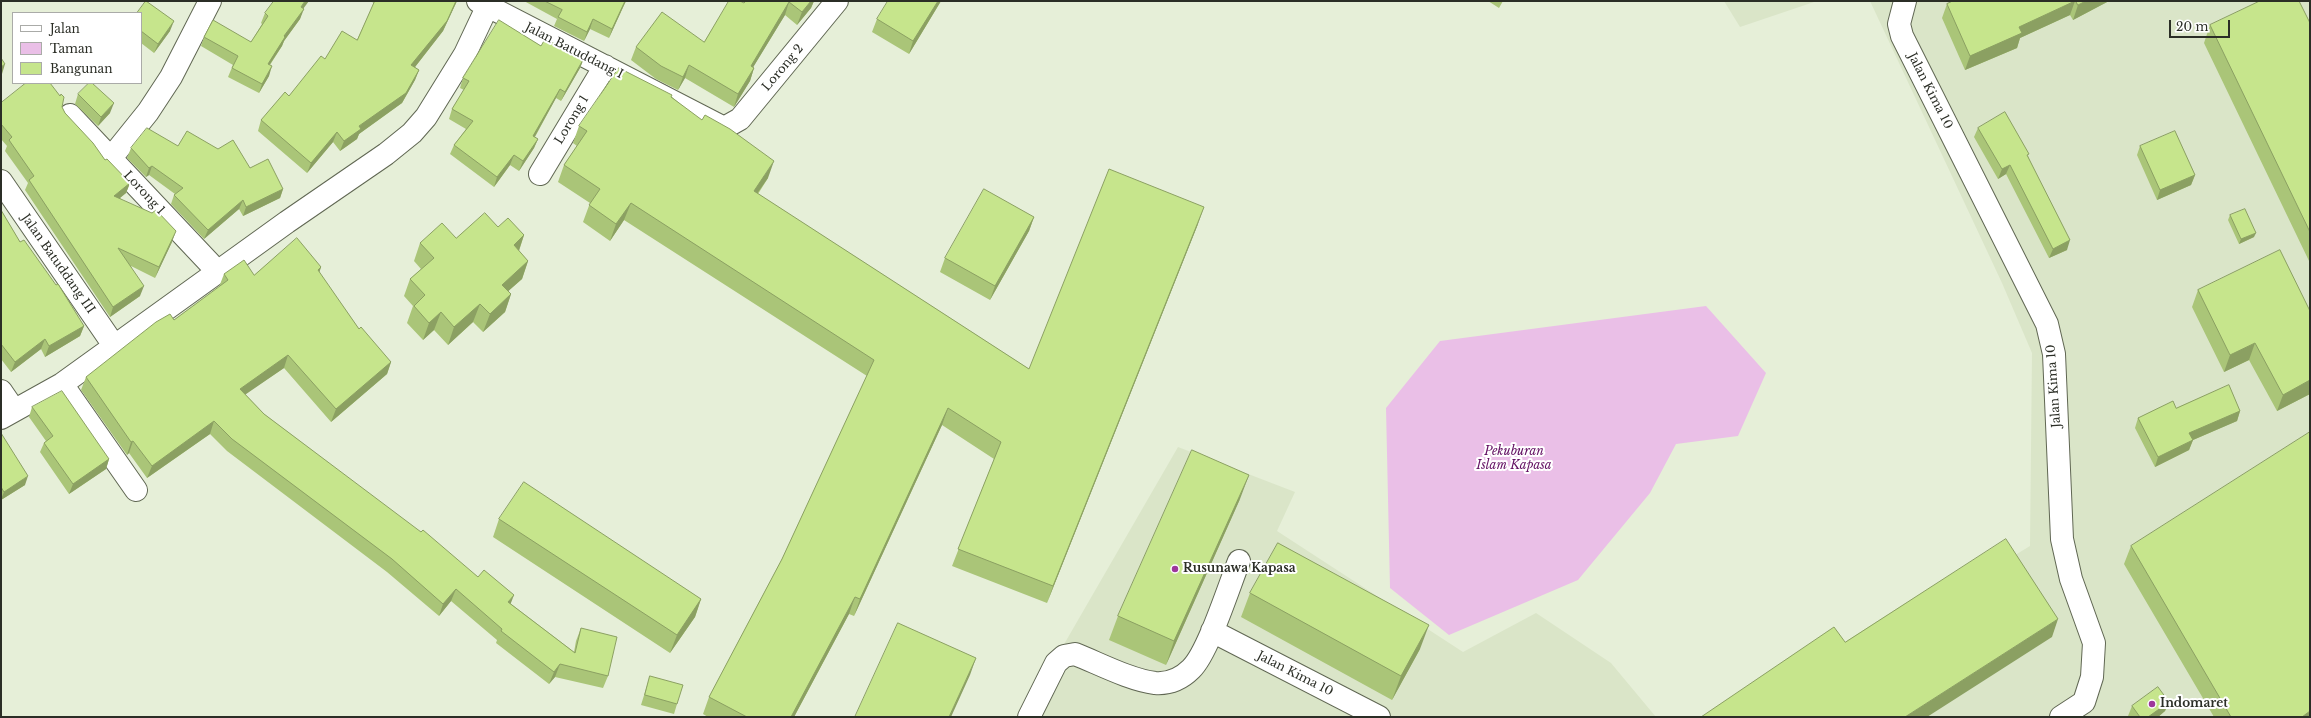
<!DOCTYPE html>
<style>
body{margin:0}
#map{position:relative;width:2311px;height:718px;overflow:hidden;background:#e6efd8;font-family:"Libre Baskerville",serif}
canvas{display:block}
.frame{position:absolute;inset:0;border:2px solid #2b2e26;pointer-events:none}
.legend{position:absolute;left:12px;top:12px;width:130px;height:72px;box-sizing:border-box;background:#fff;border:1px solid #aaaba8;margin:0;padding:5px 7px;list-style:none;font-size:12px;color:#2b2e26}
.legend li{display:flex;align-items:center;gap:8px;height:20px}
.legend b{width:20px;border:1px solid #aaaba8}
.scale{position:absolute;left:2169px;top:20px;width:61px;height:18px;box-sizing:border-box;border:2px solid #2b2e26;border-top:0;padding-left:5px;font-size:12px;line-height:14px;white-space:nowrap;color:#2b2e26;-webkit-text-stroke:3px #fff;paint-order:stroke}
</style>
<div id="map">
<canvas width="2311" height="718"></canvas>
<div class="frame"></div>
<ul class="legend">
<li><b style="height:5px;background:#fff"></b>Jalan</li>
<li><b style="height:11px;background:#eabfe7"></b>Taman</li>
<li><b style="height:11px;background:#c6e58c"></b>Bangunan</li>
</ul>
<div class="scale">20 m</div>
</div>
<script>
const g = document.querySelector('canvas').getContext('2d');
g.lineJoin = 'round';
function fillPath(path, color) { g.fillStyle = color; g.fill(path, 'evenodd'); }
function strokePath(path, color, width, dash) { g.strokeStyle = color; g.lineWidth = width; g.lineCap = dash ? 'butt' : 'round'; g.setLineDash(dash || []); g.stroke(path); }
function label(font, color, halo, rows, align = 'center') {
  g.font = font + ' "Libre Baskerville",serif'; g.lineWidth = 4; g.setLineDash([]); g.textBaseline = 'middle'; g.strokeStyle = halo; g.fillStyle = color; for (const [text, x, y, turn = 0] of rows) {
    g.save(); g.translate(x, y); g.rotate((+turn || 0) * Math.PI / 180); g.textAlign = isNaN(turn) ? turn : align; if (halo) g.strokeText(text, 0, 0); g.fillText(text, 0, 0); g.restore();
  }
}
fillPath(new Path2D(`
 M1724 1H1817L1740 27Z
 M1870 1H2310V717H1747L2030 546 2032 353 2002 283Z
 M1178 447 1295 492 1277 531 1463 652 1536 613 1611 663 1656 717H1022Z`), '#dae5c8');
fillPath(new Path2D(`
 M1706 306 1766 373 1738 436 1676 444 1650 493 1578 580 1449 635 1390 588 1386 408 1440 341Z`), '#eabfe7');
const minor = new Path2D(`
 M478 1 724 128 740 119 837 1
 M1905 1 1899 24 1902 36 2047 324 2054 354 2062 539 2071 579 2094 643 2092 677 2084 702 2061 717
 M70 115 218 272
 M111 158 148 112 171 77 210 1
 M540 174 605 66
 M1 181 115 347
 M62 384 136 490
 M1 391 14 410
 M1 418 62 384 287 222 386 154 412 133 426 117 465 54 490 1
 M1212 631 1379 717
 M1029 717 1056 663 1064 656 1075 654C1098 663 1130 680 1155 683 1168 684 1181 679 1191 669 1208 653 1229 586 1239 561`);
strokePath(minor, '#606753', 24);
strokePath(minor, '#fff', 22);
fillPath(new Path2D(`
 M370 1H457L443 31 415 67 419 70 415 80 402 103 359 134 357 139 340 151 333 142 307 173 258 131 261 120 289 96 325 59 357 40 374 3Z
 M524 1H626L609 38 590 29 584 41 554 26 557 19Z
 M814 1 811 8 797 25 785 15 753 67 754 68 750 81 734 107 685 78 678 90 656 79 631 60 636 47 704 42 744 3Z
 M941 1 909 54 872 32 877 19Z
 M1488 1H1503L1499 8Z
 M1953 1H2109L2073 20 2070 15 2020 38 2017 48 1965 70 1942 18 1947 4Z
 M303 9 300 19 284 41 282 46 270 65 269 76 259 93 228 77 233 65 201 46 204 37 251 42 262 24 261 23 265 13Z
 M141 13 170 31 154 53 141 43Z
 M2310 23V263L2204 43 2210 25Z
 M541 46 584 58 580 68 561 101 556 98 535 137 538 139 534 148 519 171 510 165 494 187 450 154 454 145 466 129 449 119 452 109 464 90 460 88 463 78Z
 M78 94 110 113 98 126 75 104Z
 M672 97 768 178 758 194 1029 369 1198 224 1047 603 952 566 994 459 942 425 854 616 849 614 794 717H708L703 714 709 697 782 559 867 376 624 220 610 241 583 222 590 203 558 182 564 165 577 146 573 143 579 126Z
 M1 103 62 107 65 113 105 160 130 183 126 193 120 198 172 242 155 278 131 266 140 296 110 317 25 190 28 183 5 151 7 146 1 139Z
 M1978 128 2028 156 2067 250 2049 258 2006 174 1998 179 1974 137Z
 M178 146 250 168 283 189 280 198 243 216 239 209 204 239 171 204 174 195 175 194 149 175 146 177 127 158 131 148Z
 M2140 146 2195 175 2191 185 2157 200 2137 155Z
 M1 210 20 242 84 326 80 336 45 357 41 349 11 372 1 359Z
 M2230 215 2254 237 2239 244 2228 220Z
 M1034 217 1029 231 990 300 940 272 945 258Z
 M498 227 524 235 519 251 528 261 522 279 508 291 511 294 505 312 483 332 473 322 448 345 434 330 423 340 407 323 413 306 404 296 410 279 421 269 414 261 420 243 456 238Z
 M321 267 319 273 359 329 391 362 387 374 331 422 284 368 245 394 264 414 478 577 511 604 574 652 576 641 581 628 608 676 603 688 555 677 549 684 496 643 497 640 451 601 439 616 387 572 227 451 210 434 147 478 129 453 127 455 81 390 86 377 174 320 219 287 224 274 254 275Z
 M2198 290 2310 311V394L2277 411 2249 360 2224 372 2192 307Z
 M32 407 109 459 106 469 69 494 40 452 44 443 46 441 29 417Z
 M2176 408 2240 411 2237 421 2193 440 2189 450 2155 467 2135 428 2138 418Z
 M1 433 25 485 1 500Z
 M1240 499 1166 665 1109 640 1118 616Z
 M499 519 701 599 695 617 670 653 493 537Z
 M2131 546 2310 717H2214L2124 564Z
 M1250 593 1420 649 1392 700 1241 617Z
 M650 676 677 704 674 714 641 705Z
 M2169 702 2165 711 2158 717H2129L2128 716 2132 706Z`), '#aac578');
fillPath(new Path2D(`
 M305 1H309L297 17 301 7Z
 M456 1H457L443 31 408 76 411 65Z
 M625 1H626L624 5 609 38 612 29Z
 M811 1H814L811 8 797 25 802 12Z
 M938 1H941L909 54 913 41Z
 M2075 1 2070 15 2020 38 2017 48 1965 70 1970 56 2019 27Z
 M2086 1H2109L2073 20 2078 5Z
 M789 2 785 15 746 79 751 66Z
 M304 9 300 19 284 41 282 46 264 73 268 64 284 36Z
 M593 19 590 29 584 41 587 32Z
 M174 21 170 31 154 53 158 44Z
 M584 58 580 68 561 101 565 92Z
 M5 64 2 74H1V67Z
 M689 65 685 78 678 90 683 77Z
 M272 66 269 76 259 93 262 84Z
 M754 68 750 81 734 107 738 94Z
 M419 70 415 80 402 103 359 134 357 139 340 151 344 141Z
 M560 89 556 98 530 145 533 136Z
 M114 103 110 113 98 126 101 117Z
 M337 132 333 142 307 173 311 163Z
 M538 139 534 148 519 171 523 161Z
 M514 155 510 165 494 187 497 177Z
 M774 161 768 178 747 208 754 191Z
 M2010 165 2006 174 1998 179 2002 169Z
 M152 166 149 175 146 177 149 168Z
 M2195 175 2191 185 2157 200 2160 190Z
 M130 183 126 193 110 206 114 196Z
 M283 189 280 198 243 216 246 207Z
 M243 200 239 209 204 239 208 230Z
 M631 203 624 220 610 241 616 224Z
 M1204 207 1198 224 1047 603 1053 586Z
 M1034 217 1029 231 990 300 995 286Z
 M176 231 172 242 155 278 159 267Z
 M2256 233 2254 237 2239 244 2241 239Z
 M524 235 518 253 514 245Z
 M2070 240 2067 250 2049 258 2053 249Z
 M528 261 522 279 496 302 502 285Z
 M321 267 317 279 318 270Z
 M144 286 140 296 110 317 113 307Z
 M511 294 505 312 483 332 490 314Z
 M480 304 473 322 448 345 454 327Z
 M441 312 434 330 423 340 429 323Z
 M84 326 80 336 45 357 49 346Z
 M45 339 41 349 11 372 15 362Z
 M2255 343 2249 360 2224 372 2230 355Z
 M288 355 284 368 236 401 240 389Z
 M391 362 387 374 331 422 336 409Z
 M2310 380V394L2277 411 2283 395Z
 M948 408 942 425 854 616 860 599Z
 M2240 411 2237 421 2186 443 2189 433Z
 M214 421 210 434 147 478 152 466Z
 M2193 440 2189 450 2155 467 2158 457Z
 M133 441 129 453 127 455 131 442Z
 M109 459 106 469 69 494 73 484Z
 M1249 475 1240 499 1166 665 1174 641Z
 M28 476 25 485 1 500V499L4 492Z
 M456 589 451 601 439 616 443 604Z
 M514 595 509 608 508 602Z
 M855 597 849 614 794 717H791Z
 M701 599 695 617 670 653 677 635Z
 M2058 619 2052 637 1927 717H1905Z
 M1429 625 1420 649 1392 700 1401 676Z
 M976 658 970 675 951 717H949Z
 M560 664 555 677 549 684 554 672Z
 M2169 702 2165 711 2158 717H2148Z
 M2310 711V717H2302Z`), '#8ba062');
const building = new Path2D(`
 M146 1 174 21 158 44 141 31V13H137Z
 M274 1H305L301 7 304 9 284 36 285 37 268 64 272 66 262 84 232 68 238 56 204 37 213 20 251 42 268 16 265 13Z
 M375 1H456L447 21 411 65 419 70 406 93 359 126 361 129 344 141 337 132 311 163 261 120 285 92 289 96 321 56 325 59 342 31 357 40Z
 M545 1H625L612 29 593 19 587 32 558 17 562 10Z
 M729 1H740L744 3 746 1H811L802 12 789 2 751 66 754 68 738 94 689 65 683 77 661 66 636 47 662 12 704 42Z
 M888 1H938L913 41 877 19Z
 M1953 1H2075L2019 27 2022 33 1970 56 1947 4Z
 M2076 1H2086L2078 5Z
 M2260 1H2299L2310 23V232L2210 25Z
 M499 20 541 46 545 39 584 58 565 92 560 89 533 136 538 139 523 161 514 155 497 177 454 145 473 121 452 109 469 81 463 78Z
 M1 58 5 64 1 67Z
 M619 68 672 95 671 97 702 120 705 115 730 129 774 161 754 191 1029 369 1109 169 1204 207 1053 586 958 549 1001 442 948 408 860 599 855 597 791 717H747L709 697 782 559 874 360 631 203 616 224 589 205 600 189 564 165 587 131 579 126Z
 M26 83H50L60 96 61 94 64 97 62 107 65 113 93 143 105 160 107 159 130 183 114 196 152 213 156 210 176 231 159 267 118 248 144 286 113 307 29 180 34 176 9 140 12 137 1 124V103Z
 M89 83H92L114 103 101 117 78 94Z
 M2005 112 2029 154 2027 155 2070 240 2053 249 2010 165 2002 169 1978 128Z
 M147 128 178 146 187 131 218 149 233 140 250 168 268 159 283 189 246 207 243 200 208 230 174 195 183 188 152 166 149 168 131 148Z
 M2175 131 2195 175 2160 190 2140 146Z
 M984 189 1034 217 995 286 945 258Z
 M2245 209 2256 233 2241 239 2230 215Z
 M1 210 20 242 24 240 56 285 58 284 84 326 49 346 45 339 15 362 1 344Z
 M485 213 498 227 508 218 524 235 514 245 528 261 502 285 511 294 490 314 480 304 454 327 441 312 429 323 414 306 425 295 410 279 434 258 420 243 442 223 456 238Z
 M297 238 321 267 318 270 359 329 361 327 391 362 336 409 288 355 240 389 264 414 421 532 423 530 478 577 484 570 514 595 508 602 575 653 581 628 617 637 608 676 560 664 554 672 501 631 502 629 456 589 443 604 392 559 232 439 214 421 152 466 133 441 131 442 86 377 156 322 170 314 174 320 228 280 224 274 244 260 254 275Z
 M2280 250 2310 311V380L2283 395 2255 343 2230 355 2198 290Z
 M2229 385 2240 411 2189 433 2193 440 2158 457 2138 418 2173 401 2176 408Z
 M62 391 109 459 73 484 44 443 53 436 32 407Z
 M2310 432V711L2302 717H2231L2131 546Z
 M1 433 28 476 4 492 1 487Z
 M1192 450 1249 475 1174 641 1118 616Z
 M524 482 701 599 677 635 499 519Z
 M2006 539 2058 619 1905 717H1701L1834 627 1845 642Z
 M1278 543 1429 625 1401 676 1250 593Z
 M898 623 976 658 949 717H855Z
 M650 676 683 685 677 704 645 695Z
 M2158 687 2169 702 2148 717H2140L2132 706Z`);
fillPath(building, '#c6e58c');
strokePath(building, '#8ba062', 1);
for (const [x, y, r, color] of [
 [1175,569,4,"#9d379b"],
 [2152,704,4,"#9d379b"]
]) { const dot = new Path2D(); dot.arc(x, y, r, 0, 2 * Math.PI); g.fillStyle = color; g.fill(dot); strokePath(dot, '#fff', 1.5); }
label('12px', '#2b2e26', '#fff', [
 ["Jalan Batuddang I",574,51,27],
 ["Lorong 2",783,68,-50],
 ["Jalan Kima 10",1930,91,63],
 ["Lorong 1",572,120,-59],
 ["Lorong 1",144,193,47],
 ["Jalan Batuddang III",58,264,55],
 ["Jalan Kima 10",2054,386,-94],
 ["Jalan Kima 10",1295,674,27]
]);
label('italic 12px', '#620f62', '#fff', [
 ["Pekuburan",1514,452],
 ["Islam Kapasa",1514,466]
]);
label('bold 12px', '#2b2e26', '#fff', [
 ["Rusunawa Kapasa",1183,569],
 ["Indomaret",2160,704]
], 'left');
</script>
